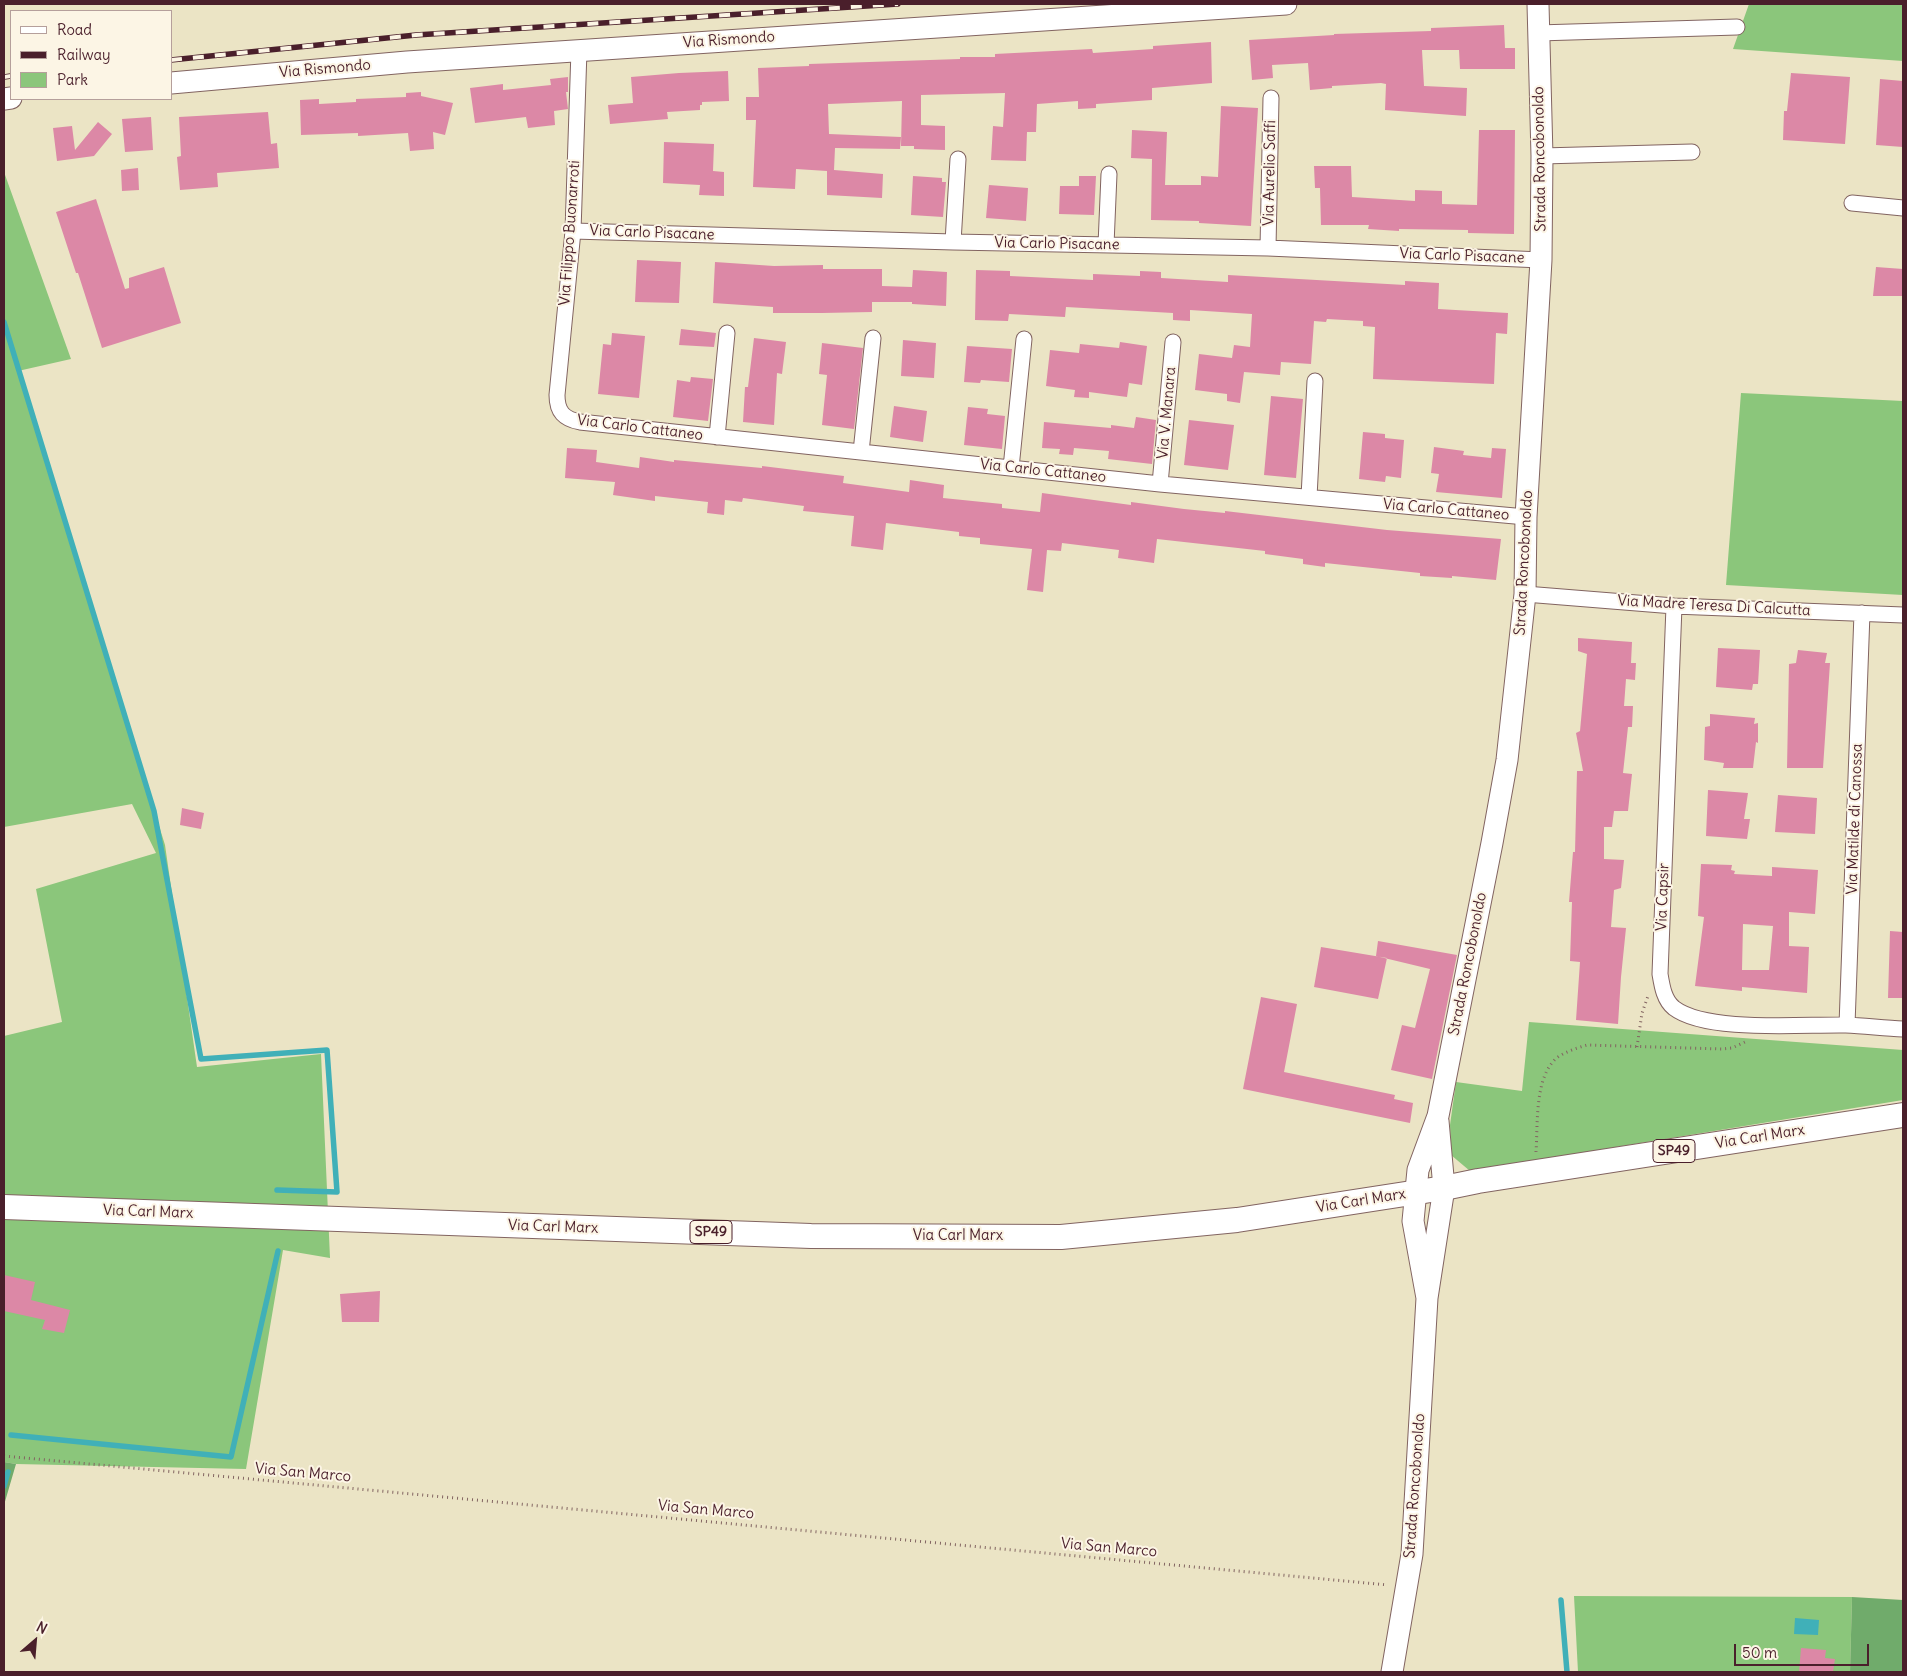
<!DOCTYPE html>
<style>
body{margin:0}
#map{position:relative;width:1907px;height:1676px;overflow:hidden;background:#ebe4c5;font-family:Delius,sans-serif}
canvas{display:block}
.frame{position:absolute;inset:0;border:5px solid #4a1f2b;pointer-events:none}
.legend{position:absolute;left:10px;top:10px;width:162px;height:90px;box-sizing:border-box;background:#fcf5e5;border:1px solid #b59f9b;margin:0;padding:6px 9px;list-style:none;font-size:15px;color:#4a1f2b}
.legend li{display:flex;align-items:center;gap:10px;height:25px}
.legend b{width:25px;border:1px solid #b59f9b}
.north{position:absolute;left:10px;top:1616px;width:50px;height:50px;-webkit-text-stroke:4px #fcf5e5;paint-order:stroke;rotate:27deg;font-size:14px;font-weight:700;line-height:20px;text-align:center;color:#4a1f2b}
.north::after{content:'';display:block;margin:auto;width:18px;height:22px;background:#4a1f2b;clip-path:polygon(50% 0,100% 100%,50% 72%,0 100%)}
.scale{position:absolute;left:1734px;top:1644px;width:135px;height:22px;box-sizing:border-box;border:2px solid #4a1f2b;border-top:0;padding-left:6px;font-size:15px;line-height:18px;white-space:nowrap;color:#4a1f2b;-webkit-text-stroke:4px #fcf5e5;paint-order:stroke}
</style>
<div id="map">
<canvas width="1907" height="1676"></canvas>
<div class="frame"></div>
<ul class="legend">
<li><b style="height:6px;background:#fff"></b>Road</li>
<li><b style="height:6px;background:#4a1f2b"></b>Railway</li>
<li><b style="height:14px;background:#8bc67b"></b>Park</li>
</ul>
<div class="north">N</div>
<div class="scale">50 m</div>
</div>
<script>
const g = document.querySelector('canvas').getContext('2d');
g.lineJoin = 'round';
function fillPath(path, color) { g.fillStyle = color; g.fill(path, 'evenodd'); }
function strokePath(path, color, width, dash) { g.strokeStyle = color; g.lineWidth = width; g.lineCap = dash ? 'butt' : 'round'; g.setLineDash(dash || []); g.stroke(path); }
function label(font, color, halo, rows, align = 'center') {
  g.font = font + ' Delius,sans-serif'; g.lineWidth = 4; g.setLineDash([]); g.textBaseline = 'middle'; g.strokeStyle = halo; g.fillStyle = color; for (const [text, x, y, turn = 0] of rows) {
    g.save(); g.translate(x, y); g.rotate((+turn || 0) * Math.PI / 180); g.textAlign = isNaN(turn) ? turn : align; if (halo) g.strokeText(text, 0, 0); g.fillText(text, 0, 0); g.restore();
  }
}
fillPath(new Path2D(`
 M1749 4H1903V61L1733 49Z
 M4 172 71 359 18 371 165 845 197 1067 321 1054 330 1258 283 1250 246 1469 16 1464 4 1462V1036L62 1022 36 889 156 853 132 804 4 827Z
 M1741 393 1903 401V595L1726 585Z
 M1529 1022 1903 1050V1100L1470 1171 1451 1155 1450 1125 1456 1082 1522 1091Z
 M1574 1596 1852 1597 1850 1672H1578Z`), '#8bc67b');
fillPath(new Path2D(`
 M4 1462 16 1464 4 1505Z
 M1852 1597 1903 1600V1672H1850Z`), '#70ab6b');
fillPath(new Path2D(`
 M1795 1618 1819 1620 1818 1635 1794 1634Z`), '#40b0b8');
strokePath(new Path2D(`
 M4 322 154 811 201 1059 327 1050 337 1192 277 1190
 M11 1435 231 1457 278 1251
 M4 1486 8 1472
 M1561 1600 1567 1672`), '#40b0b8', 5.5);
fillPath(new Path2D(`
 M1504 25 1505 48H1515V69H1460L1459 50H1422L1424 86 1467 88 1466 116 1385 110 1386 84 1381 83 1332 86V88L1310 90 1308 63 1272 65 1273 78 1252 80 1249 40 1334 35V34L1431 31V28Z
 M1211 42 1212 83 1152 88V100L1096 104V108L1078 109V101L1037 104 1036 132H1027L1026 161 991 160 993 126 1003 127 1005 93 921 95V125L945 126V150L914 149V146H901L902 101 828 104 829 134 901 137 900 149 835 148 834 170 883 174 882 198 827 195V171L796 169 795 189 753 187 756 120H746V97H759L758 68 809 66V64L960 59V57H995V54L1092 49 1093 53 1153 49V46Z
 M728 71 729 101 702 102V105H700V110L667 112 668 119 610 124 608 105 633 103 631 77 679 73Z
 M1791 73 1850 77 1845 144 1783 140 1784 111H1787Z
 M568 77V92H566L568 109 554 111 555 125 528 128 526 117 475 123 470 88 503 84V90L551 85 550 79Z
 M1880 79 1903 81V147L1876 145Z
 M421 92V96L453 103 445 135 433 132 434 149 410 151 408 133 358 136V133L301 135 300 100 319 99V104L356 102V99L406 97V93Z
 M1221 106 1258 108 1251 226 1199 223V221L1151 220 1152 159 1131 158 1132 130 1167 132 1165 185H1201V176L1218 177Z
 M268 112 271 144 277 143 279 168 217 173 218 187 180 190 177 157 181 156 179 117Z
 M151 117 153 150 125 152 122 119Z
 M98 122 112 134 94 156 57 161 53 128 72 126 75 150Z
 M1479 130H1515L1514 234 1468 233V230L1399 229V231L1368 229 1369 225H1321L1320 188H1315L1314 166H1351L1352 197 1415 201V190L1442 191V204L1477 205Z
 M664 142 714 144 713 171 724 172V196L699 195 700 185 663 183Z
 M138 168 139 190 122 191 121 170Z
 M913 176 942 178V182H946L943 217 911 215Z
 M1079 176H1096L1094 215 1059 214 1060 186H1079Z
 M989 185 1028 188 1026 221 986 218Z
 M96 199 125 289 129 288V278L164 267 181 323 102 348 78 273H76L56 212Z
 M637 260 681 262 679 303 635 302Z
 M715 262 774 266 823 265V269H882V286L912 287 913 270 947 272 946 306 912 304V302H872V312L822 313H773V307L713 303Z
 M1876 267 1903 269V296H1873Z
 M976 270 1010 271V276L1093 280V274L1140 276V271L1161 272V278L1228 282V275L1405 285V281L1439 283 1438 309 1508 313 1507 334 1496 333 1494 384 1373 379 1375 327 1363 326V321L1327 319 1326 322 1314 321 1311 364 1281 362 1280 375 1244 372 1240 403 1227 401V394L1195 390 1199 354 1232 358 1234 345 1250 347 1252 314 1190 310V321L1173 320V313L1066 307 1065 317 1009 314 1008 321 975 320Z
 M681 329 716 333 714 347 679 345Z
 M612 333 645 336 639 398 598 394 603 344 611 345Z
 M754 338 786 342 782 374 777 373 774 425 743 422 745 387H748Z
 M903 340 936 343 934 378 901 376Z
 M1120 342 1147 346 1142 385 1129 383 1127 397 1089 392V398L1074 397 1075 390 1046 386 1050 350 1079 353 1080 344 1119 348Z
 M822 343 863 348 854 429 822 425 827 375 819 374Z
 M967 346 1012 349 1009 382 981 380 980 383 964 382Z
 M691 377 713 379 708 421 673 417 677 380 690 382Z
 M1271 396 1303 399 1296 478 1264 475Z
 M894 406 927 411 923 442 890 437Z
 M968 407 988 409 987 414 1005 416 1002 449 964 445Z
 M1136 417 1156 420 1152 464 1108 459 1109 451 1074 448 1073 455 1059 454 1060 449 1042 448 1044 422 1111 428V425L1134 428Z
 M1189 420 1234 425 1228 470 1184 465Z
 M1363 432 1385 434V438L1404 440 1401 478 1386 476 1385 482 1359 479Z
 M1434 447 1464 451 1463 455 1491 458 1492 448 1506 449 1502 498 1436 492 1439 474 1431 473Z
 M567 448 597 450 596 462 639 468 640 457 674 462V460L762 468V466L844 476 843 483 909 492 910 480 944 485 943 498 1002 504V508L1040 512 1042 493 1131 505V502L1184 509 1225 513V511L1387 530 1501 539 1496 580 1452 576V578L1420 576V573L1325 563V567L1303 564V559L1265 554V551L1157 539 1154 563 1118 558 1119 550 1062 543 1061 551 1047 550 1043 592 1027 590 1032 549 980 544V538L959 536V532L886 523 883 550 851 546 854 516 803 511 804 506 743 498 742 502 725 500 724 515 707 513 708 502 655 496V501L613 495 615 482 565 478Z
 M1578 638 1632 642 1631 663H1636L1635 680 1626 679 1624 706H1633L1632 727H1628L1623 773 1632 774 1628 811H1614L1612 827H1604V859L1624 860 1621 888 1614 890 1611 927 1626 928 1621 977 1618 1024 1576 1020 1580 962 1570 961 1572 902H1569L1573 852H1575L1577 771H1583L1576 733 1580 731 1587 654 1578 651Z
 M1718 648 1760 650 1758 684H1753L1752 690 1716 687Z
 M1798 650 1827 653 1825 663H1830L1823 768H1787L1789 664 1796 663Z
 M1710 714 1755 718 1754 724 1758 723V743L1756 742 1753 768H1723L1724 763 1704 760 1705 727 1710 726Z
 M1708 790 1748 793 1744 819H1750L1747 839 1706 836Z
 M1778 795 1817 798 1815 834 1775 832Z
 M182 808 204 813 201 829 180 825Z
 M1701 864 1732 865 1731 870 1735 871 1734 874 1772 876V867L1818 870 1815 914 1789 912V946L1809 947 1807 993 1742 987V991L1695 986 1704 917 1698 916ZM1743 924 1773 926 1769 970H1742Z
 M1890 931 1903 932V998H1888Z
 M1378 941 1457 955 1432 1079 1391 1070 1402 1025 1415 1028 1430 969 1376 956Z
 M1321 947 1387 958 1378 999 1314 987Z
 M1261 997 1297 1004 1284 1072 1395 1095 1394 1099 1413 1103 1410 1123 1243 1089Z
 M4 1275 35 1282 31 1300 70 1310 64 1333 42 1329 45 1320 4 1311Z
 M380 1291 379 1322H342L340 1294Z
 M1801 1648 1826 1650 1825 1658 1835 1659 1833 1672H1799Z`), '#dc88a6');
const street = new Path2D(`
 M1538 33 1737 27
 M579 50 573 231 557 395C557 412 564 419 580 422L1160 484 1526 517
 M1542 156 1692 152
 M1852 203 1903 208
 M573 231 953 242 1268 248 1541 260
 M953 242 958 159
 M1106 245 1109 174
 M1268 248 1271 98
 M717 437 727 333
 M861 452 873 338
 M1011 468 1024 339
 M1160 484 1173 342
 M1309 497 1315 381
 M1525 594 1674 606 1903 615
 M1674 606 1660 974C1662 986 1664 1000 1674 1008 1707 1033 1803 1024 1846 1025 1865 1026 1884 1028 1903 1029
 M1847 1025 1862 613`);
const secondary = new Path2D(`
 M171 83 407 62 1286 4
 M4 99 11 98
 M1427 1298 1413 1221 1418 1170 1438 1116 1492 843 1507 760 1525 594 1526 517 1541 260 1542 156 1538 4
 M1392 1672 1412 1554 1427 1298 1444 1188 1438 1121`);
const primary = new Path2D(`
 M4 1207 811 1236 1061 1237 1237 1220 1444 1188 1478 1181 1903 1115`);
strokePath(street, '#826461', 17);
strokePath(secondary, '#826461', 23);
strokePath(primary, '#826461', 26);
strokePath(new Path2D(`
 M1637 1047 1642 1013 1648 996
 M1536 1152C1538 1125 1534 1075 1558 1057 1567 1051 1577 1048 1587 1045L1722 1049 1732 1048 1745 1042
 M4 1456 1388 1585`), '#826461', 3, [1, 4]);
strokePath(street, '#fff', 15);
strokePath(secondary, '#fff', 21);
strokePath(primary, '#fff', 24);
const rail = new Path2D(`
 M171 60 416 35 898 4
 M4 77 11 76`);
strokePath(rail, '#4a1f2b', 5.5);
strokePath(rail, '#fcf5e5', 4, [11]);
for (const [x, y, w] of [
 [1674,1151,42],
 [711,1232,42]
]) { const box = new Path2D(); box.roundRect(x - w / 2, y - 11.5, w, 23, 4); g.fillStyle = '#fcf5e5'; g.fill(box); strokePath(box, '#4a1f2b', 1); }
label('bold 14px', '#4a1f2b', null, [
 ["SP49",1674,1151],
 ["SP49",711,1232]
]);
label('15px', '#4a1f2b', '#fcf5e5', [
 ["Via Rismondo",729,40,-4],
 ["Via Rismondo",325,69,-5],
 ["Strada Roncobonoldo",1540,159,-91],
 ["Via Aurelio Saffi",1270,173,-89],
 ["Via Filippo Buonarroti",570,233,-86],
 ["Via Carlo Pisacane",652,233,2],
 ["Via Carlo Pisacane",1057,244,1],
 ["Via Carlo Pisacane",1462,256,2],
 ["Via V. Manara",1167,413,-85],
 ["Via Carlo Cattaneo",640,428,7],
 ["Via Carlo Cattaneo",1043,471,6],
 ["Via Carlo Cattaneo",1446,510,5],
 ["Strada Roncobonoldo",1524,563,-87],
 ["Via Madre Teresa Di Calcutta",1714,606,3],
 ["Via Matilde di Canossa",1855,819,-88],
 ["Via Capsir",1663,897,-88],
 ["Strada Roncobonoldo",1468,964,-79],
 ["Via Carl Marx",1760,1137,-9],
 ["Via Carl Marx",1361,1201,-9],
 ["Via Carl Marx",148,1212,2],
 ["Via Carl Marx",553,1227,2],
 ["Via Carl Marx",958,1236],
 ["Via San Marco",303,1473,5],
 ["Strada Roncobonoldo",1415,1486,-86],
 ["Via San Marco",706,1510,5],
 ["Via San Marco",1109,1548,5]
]);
</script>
